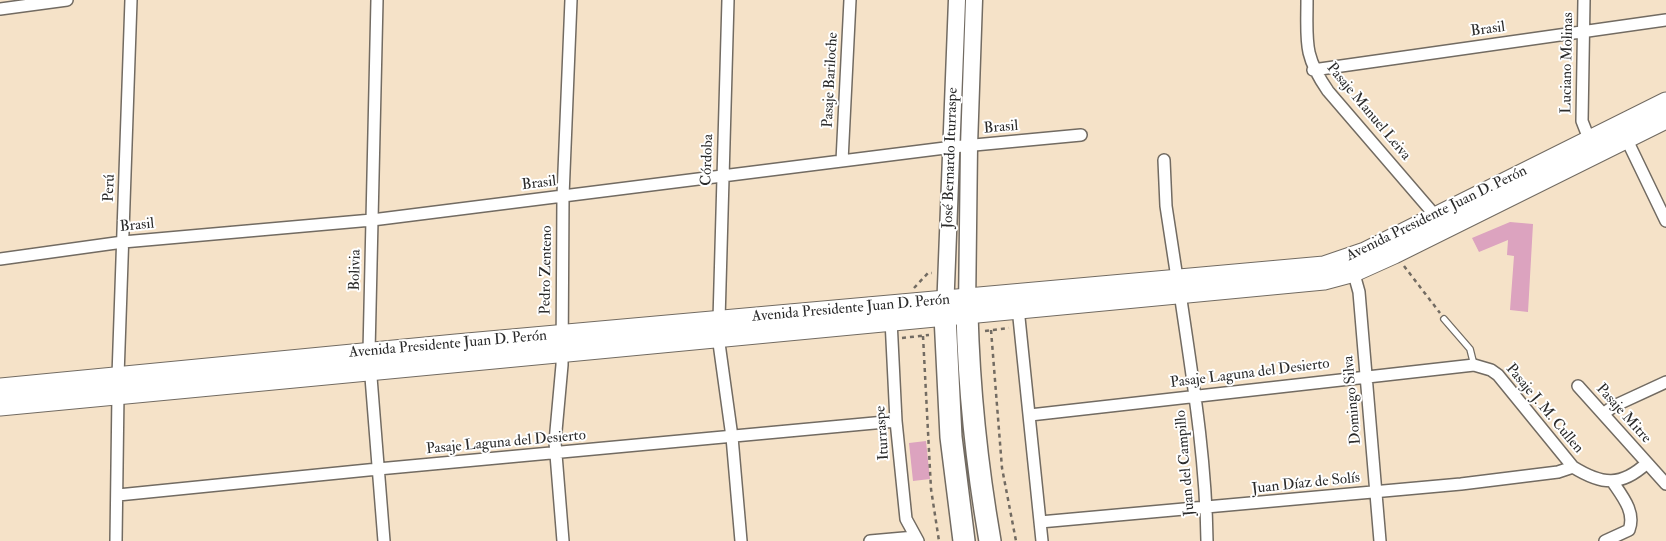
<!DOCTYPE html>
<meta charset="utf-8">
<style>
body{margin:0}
canvas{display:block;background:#f5e2c8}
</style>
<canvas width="1666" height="541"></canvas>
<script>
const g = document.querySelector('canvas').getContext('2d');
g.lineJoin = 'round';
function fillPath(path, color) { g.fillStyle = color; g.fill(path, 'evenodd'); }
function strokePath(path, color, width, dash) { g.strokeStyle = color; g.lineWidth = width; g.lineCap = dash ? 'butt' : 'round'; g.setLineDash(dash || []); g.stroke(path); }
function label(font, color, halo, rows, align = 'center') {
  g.font = font + ' "IM FELL Double Pica",serif'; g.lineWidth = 4; g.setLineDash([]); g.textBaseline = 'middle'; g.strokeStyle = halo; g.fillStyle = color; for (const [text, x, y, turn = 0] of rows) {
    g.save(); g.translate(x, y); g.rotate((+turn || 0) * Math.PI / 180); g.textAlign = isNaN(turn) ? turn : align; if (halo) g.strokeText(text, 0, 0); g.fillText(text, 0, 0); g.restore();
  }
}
fillPath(new Path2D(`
 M1510 222 1533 224 1528 312 1510 310 1514 256 1507 255 1508 240 1479 252 1472 238Z
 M926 441 930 479 913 481 909 443Z`), '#dca3bf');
const lane = new Path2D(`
 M1444 319 1470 349 1474 365`);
const street = new Path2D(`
 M377 0 369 352 384 541
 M1307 0C1307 42 1303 55 1328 91L1439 220
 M1584 0 1582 121 1591 144
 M0 9 67 0
 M1313 70 1666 20
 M1626 138 1666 221
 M1164 160 1166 206 1177 278
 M842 161 850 0
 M0 259 123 242 372 220 953 147 1081 135
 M1352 267 1359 292 1380 541
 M1180 293C1192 375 1206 458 1207 541
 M1018 308 1042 541
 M719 320 728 0
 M891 320 896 421 906 519 918 541
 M718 336 732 437 741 541
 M118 376 131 0
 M1578 386 1666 484
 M1603 414 1614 406 1666 382
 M1030 415 1474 365 1491 370 1498 375 1573 467C1602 485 1621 487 1647 463
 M118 495 378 469 896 421
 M1040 522 1461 484 1558 472 1573 467
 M116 541 118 393
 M563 541 555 442 562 365 563 196 571 0
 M870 541 915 537
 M1605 541 1629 530C1636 512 1622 496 1612 481`);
const secondary = new Path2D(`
 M967 310 969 146 974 0
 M945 312 957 0`);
const primary = new Path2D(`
 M0 388 456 344 1324 266 1365 252 1666 102
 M0 406 1324 280 1354 272 1394 254 1666 119`);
const highway = new Path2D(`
 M967 314C969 389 977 466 990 541
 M945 316 951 437 964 541`);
strokePath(lane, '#726b62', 8);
strokePath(street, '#726b62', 14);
strokePath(secondary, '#726b62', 19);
strokePath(primary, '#726b62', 21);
strokePath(highway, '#726b62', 24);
strokePath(new Path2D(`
 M1404 266 1440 313
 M914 288 928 273H932
 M991 330 1002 468 1016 541
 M985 331 1009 328
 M923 336 931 489 939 541
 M902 338 929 335`), '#726b62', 2.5, [4, 4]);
strokePath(lane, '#fff', 5.5);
strokePath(street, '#fff', 11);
strokePath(secondary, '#fff', 16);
strokePath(primary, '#fff', 19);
strokePath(highway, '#fff', 21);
label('15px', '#2b2b2b', '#fff', [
 ["Brasil",1488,30,-8],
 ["Luciano Molinas",1568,63,-89],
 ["Pasaje Bariloche",831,80,-87],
 ["Pasaje Manuel Leiva",1368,112,50],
 ["Brasil",1001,128,-5],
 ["José Bernardo Iturraspe",951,158,-88],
 ["Córdoba",708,160,-88],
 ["Brasil",539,184,-7],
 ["Perú",110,188,-88],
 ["Avenida Presidente Juan D. Perón",1437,214,-26],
 ["Brasil",137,226,-6],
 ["Bolivia",356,270,-89],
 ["Pedro Zenteno",547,270,-89],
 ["Avenida Presidente Juan D. Perón",851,309,-5],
 ["Avenida Presidente Juan D. Perón",448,345,-5],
 ["Pasaje Laguna del Desierto",1250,374,-7],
 ["Domingo Silva",1353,400,-95],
 ["Pasaje J. M. Cullen",1544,409,50],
 ["Pasaje Mitre",1623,414,48],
 ["Iturraspe",883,433,-94],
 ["Pasaje Laguna del Desierto",506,443,-5],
 ["Juan del Campillo",1186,463,-95],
 ["Juan Díaz de Solís",1306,484,-6]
]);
</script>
